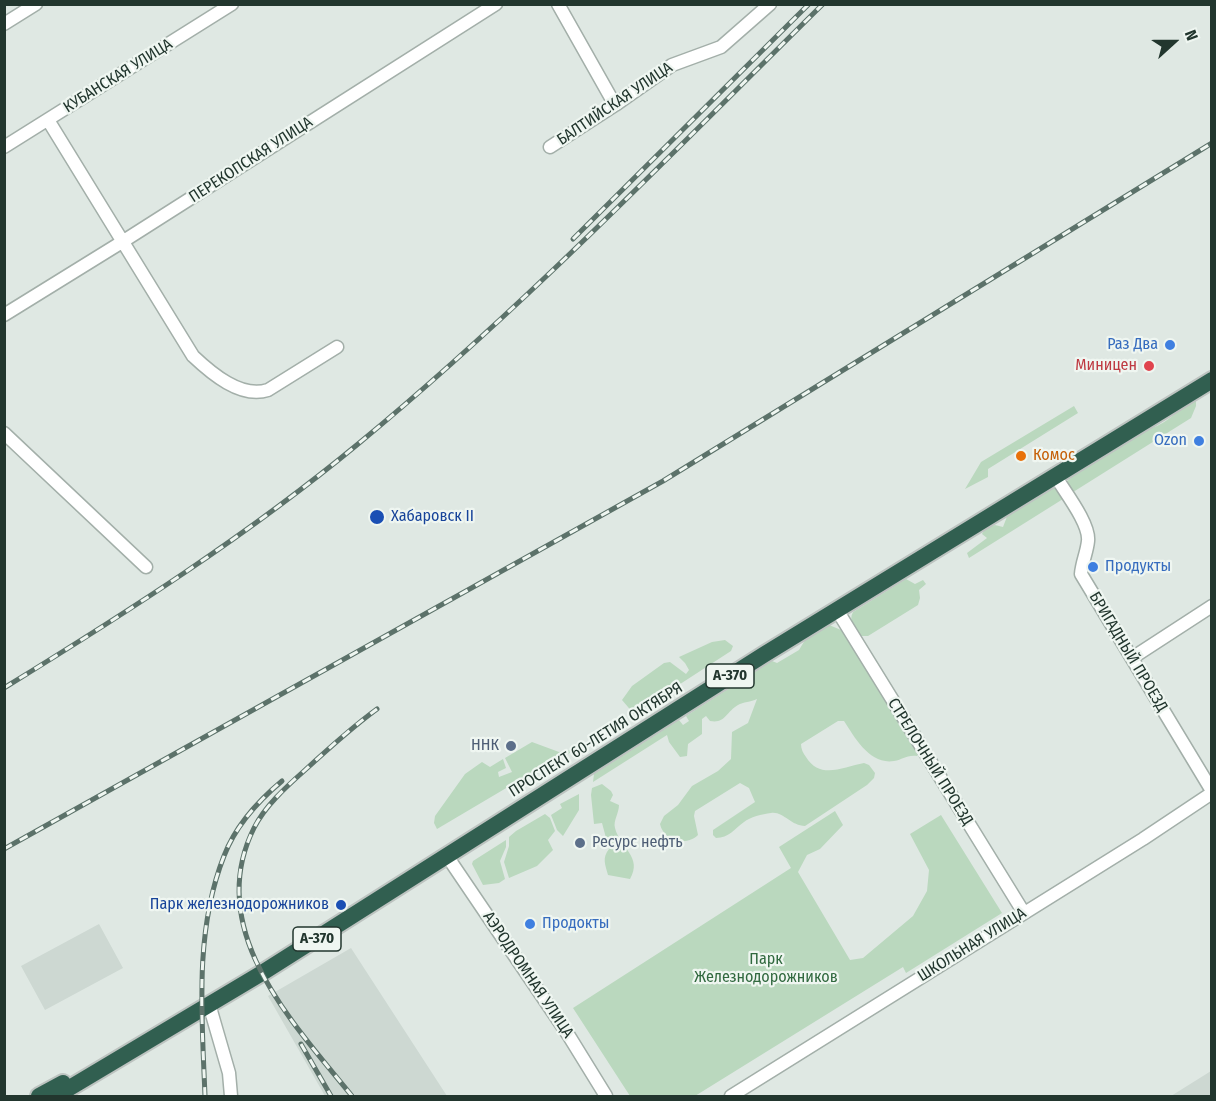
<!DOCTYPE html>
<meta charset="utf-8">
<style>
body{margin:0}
#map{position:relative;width:1216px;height:1101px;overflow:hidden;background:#dfe8e3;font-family:"Fira Sans Condensed",sans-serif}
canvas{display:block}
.frame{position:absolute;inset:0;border:6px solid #22362e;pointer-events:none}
.north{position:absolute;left:1144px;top:12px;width:60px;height:60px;-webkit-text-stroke:4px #eff6f1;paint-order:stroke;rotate:69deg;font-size:16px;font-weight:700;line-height:24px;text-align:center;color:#22362e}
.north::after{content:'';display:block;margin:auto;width:21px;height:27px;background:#22362e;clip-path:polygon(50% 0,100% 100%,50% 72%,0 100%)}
</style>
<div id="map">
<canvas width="1216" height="1101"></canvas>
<div class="frame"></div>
<div class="north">N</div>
</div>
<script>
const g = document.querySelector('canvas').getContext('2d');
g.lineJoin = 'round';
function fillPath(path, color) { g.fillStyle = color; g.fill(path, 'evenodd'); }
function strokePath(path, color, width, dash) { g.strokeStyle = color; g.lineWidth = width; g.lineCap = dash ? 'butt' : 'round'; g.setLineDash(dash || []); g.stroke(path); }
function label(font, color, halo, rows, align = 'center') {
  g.font = font + ' "Fira Sans Condensed",sans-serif'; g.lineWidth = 4.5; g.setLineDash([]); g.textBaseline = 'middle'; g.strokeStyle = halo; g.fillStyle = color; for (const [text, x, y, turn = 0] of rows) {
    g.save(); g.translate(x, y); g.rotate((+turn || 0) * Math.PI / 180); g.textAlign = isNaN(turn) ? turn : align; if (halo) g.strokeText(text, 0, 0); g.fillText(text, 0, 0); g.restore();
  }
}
fillPath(new Path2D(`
 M99 924 123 968 45 1010 21 966Z
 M351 948 447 1096H325L268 996Z
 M1211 1071V1096H1171Z`), '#cdd8d2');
fillPath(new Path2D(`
 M1192 400H1196V406L1191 418 1070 494 1066 482 1083 468 1143 429C1163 429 1177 410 1192 400Z
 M1074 406 1078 413 988 469V477L965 489 981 462Z
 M1053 487 1057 488 1063 499 969 558 967 553 987 538 982 534 985 528 995 525 1003 527 1008 514Z
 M906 579 915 584 923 580 926 584 919 590 920 598 918 605 868 636H861C855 628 848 621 853 612Z
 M829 625 846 632 919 753 917 756C905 755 903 760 894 761 870 765 855 738 844 721H838L801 744C801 749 803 753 806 757 820 780 843 767 864 763L869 765 875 773 874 778 867 785 805 826C791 826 783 811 771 813 762 814 750 817 744 822 734 829 729 838 716 838L713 835V830L755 802 749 788 740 783 695 811 694 816 698 835C686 847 663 840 660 824L664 816 678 805 692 786 718 771 731 759 732 732 748 723 757 699C751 702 743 702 738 705 726 712 725 724 710 721L706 716 702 719V734L688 744 687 756 680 757 669 742 667 735 593 782 594 774 679 720 683 725 689 721 686 716 772 661 777 663 799 650 805 640Z
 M725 640 733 646 731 651 634 714 622 700 632 686 664 663 670 662 686 674 689 670 685 663 679 657 712 642Z
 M532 742 559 752 577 749 535 771 437 829 434 823 435 816 465 774 482 762 490 767 503 759 506 768 498 772 499 777 512 772 505 758Z
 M602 784 611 791 613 795 610 801 619 805C619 813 613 821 615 828 620 848 643 857 630 879L608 875C605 864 602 858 609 849L602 823 594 824 591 795 592 788Z
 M579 794V810L563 836 557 830 551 815 562 808 560 804Z
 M835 811 843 825 820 849 807 855 798 872 850 960 863 958 913 916 927 891 929 870 910 834 941 815 1002 913 906 973 903 967 695 1096H630L573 1008 791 868 779 847Z
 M545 814 550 818 555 831 548 840 553 850 537 866 509 878 504 862 509 846V837L516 831Z
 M506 840V847L500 861 505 879 499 883 483 885 472 864 473 861Z`), '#bad8be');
const minor = new Path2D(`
 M558 4 615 105
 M4 24 36 4
 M48 120 193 356C211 373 241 399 268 390L337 347
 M4 147 232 4
 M550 147 615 105 672 65 721 47 770 4
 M4 315 122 242 496 4
 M4 433 146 567
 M1056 477C1065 492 1090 524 1088 541 1087 552 1082 562 1081 574L1212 791
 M837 610 1024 913
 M1132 658 1212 606
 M447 856 569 1036 606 1096
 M209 1004 229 1073 231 1096
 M731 1096 1143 839 1212 793`);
const highway = new Path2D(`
 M39 1096 63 1083
 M56 1096 262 973 765 654 1212 380`);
strokePath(minor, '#a3afa9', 15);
strokePath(highway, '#bdc3c0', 20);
strokePath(minor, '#fff', 12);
strokePath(highway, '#315f50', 16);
const rail = new Path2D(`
 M573 239 809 4
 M4 688C126 613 248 535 358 444 523 308 671 154 823 4
 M4 849 663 481 1212 143
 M301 1044 331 1096
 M205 1096C202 1017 194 932 224 856 235 827 258 801 282 781
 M352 1096C293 1023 203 930 254 828 265 806 286 787 304 771 328 749 351 728 377 709`);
strokePath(rail, '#5c726a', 5);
strokePath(rail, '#eff6f1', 3, [9]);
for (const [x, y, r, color] of [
 [1170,345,6,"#3f7fe0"],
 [1149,366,6,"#e0444e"],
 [1199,441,6,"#3f7fe0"],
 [1021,456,6,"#e8710a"],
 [377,517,8,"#1a4fb4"],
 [1093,567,6,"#3f7fe0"],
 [511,746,6,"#5c6f8a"],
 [580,843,6,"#5c6f8a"],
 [341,905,6,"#1a4fb4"],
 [530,924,6,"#3f7fe0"]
]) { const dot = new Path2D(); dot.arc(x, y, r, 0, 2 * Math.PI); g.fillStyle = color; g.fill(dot); strokePath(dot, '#eff6f1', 2); }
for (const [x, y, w] of [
 [730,676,48],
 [317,939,48]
]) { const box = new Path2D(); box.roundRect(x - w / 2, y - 12, w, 24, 4.5); g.fillStyle = '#eff6f1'; g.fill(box); strokePath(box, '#22362e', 1.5); }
label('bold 15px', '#22362e', null, [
 ["А-370",730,676],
 ["А-370",317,939]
]);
label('16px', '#22362e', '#eff6f1', [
 ["КУБАНСКАЯ УЛИЦА",118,76,-32],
 ["БАЛТИЙСКАЯ УЛИЦА",615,104,-34],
 ["ПЕРЕКОПСКАЯ УЛИЦА",251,160,-33],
 ["БРИГАДНЫЙ ПРОЕЗД",1128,652,59],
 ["ПРОСПЕКТ 60-ЛЕТИЯ ОКТЯБРЯ",596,740,-32],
 ["СТРЕЛОЧНЫЙ ПРОЕЗД",930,762,58],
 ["ШКОЛЬНАЯ УЛИЦА",972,945,-32],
 ["АЭРОДРОМНАЯ УЛИЦА",528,975,56]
]);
label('16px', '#366cbe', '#eff6f1', [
 ["Раз Два",1158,345],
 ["Ozon",1187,441],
 ["Продукты",1105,567,"left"],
 ["Продокты",542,924,"left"]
], 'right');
label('16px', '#be3a42', '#eff6f1', [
 ["Миницен",1137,366]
], 'right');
label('16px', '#c56008', '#eff6f1', [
 ["Комос",1033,456]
], 'left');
label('16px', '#164399', '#eff6f1', [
 ["Хабаровск II",391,517],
 ["Парк железнодорожников",329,905,"right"]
], 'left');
label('16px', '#4e5e75', '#eff6f1', [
 ["ННК",499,746],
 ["Ресурс нефть",592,843,"left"]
], 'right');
label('16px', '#31693f', '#eff6f1', [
 ["Парк",766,960],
 ["Железнодорожников",766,978]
]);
</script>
